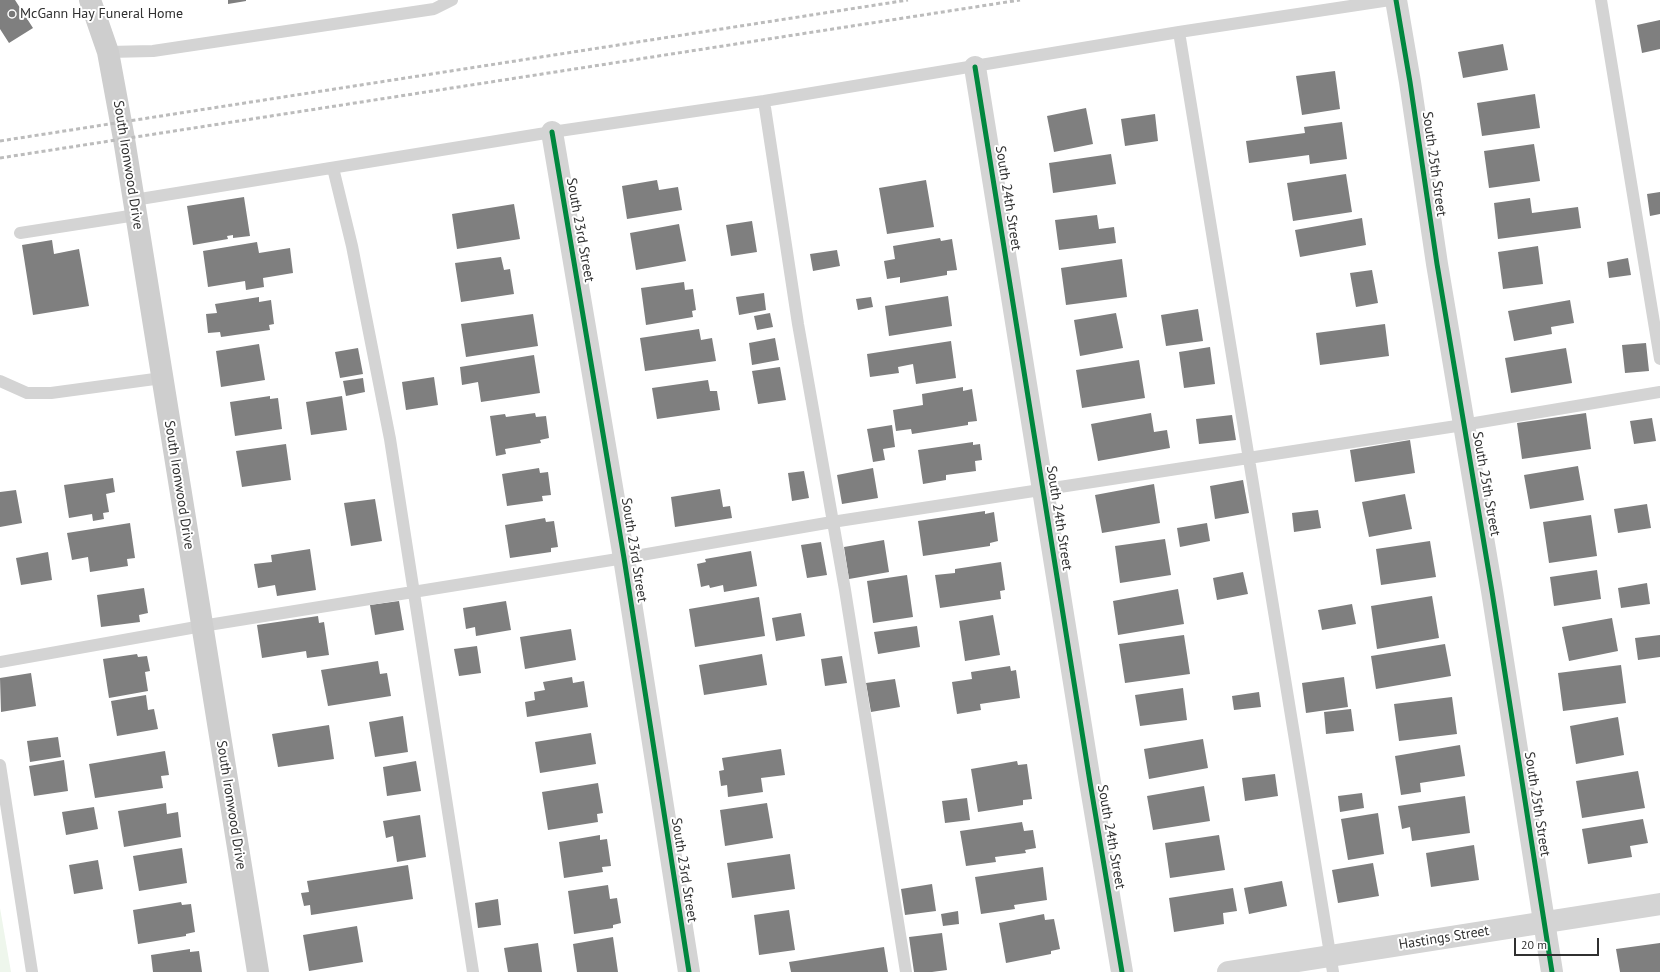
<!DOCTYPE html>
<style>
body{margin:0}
#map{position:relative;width:1660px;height:972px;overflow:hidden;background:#fff;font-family:"PT Sans",sans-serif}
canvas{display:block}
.scale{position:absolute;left:1514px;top:938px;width:85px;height:18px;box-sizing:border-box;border:2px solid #303030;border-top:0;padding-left:5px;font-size:12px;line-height:14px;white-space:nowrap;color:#303030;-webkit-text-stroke:3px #fff;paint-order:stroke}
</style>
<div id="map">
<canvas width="1660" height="972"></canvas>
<div class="scale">20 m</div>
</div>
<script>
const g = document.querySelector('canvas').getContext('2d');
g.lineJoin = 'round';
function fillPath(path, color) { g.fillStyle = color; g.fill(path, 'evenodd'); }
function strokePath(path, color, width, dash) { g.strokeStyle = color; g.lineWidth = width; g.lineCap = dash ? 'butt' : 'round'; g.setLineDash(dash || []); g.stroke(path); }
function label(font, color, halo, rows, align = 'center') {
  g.font = font + ' "PT Sans",sans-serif'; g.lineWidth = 4; g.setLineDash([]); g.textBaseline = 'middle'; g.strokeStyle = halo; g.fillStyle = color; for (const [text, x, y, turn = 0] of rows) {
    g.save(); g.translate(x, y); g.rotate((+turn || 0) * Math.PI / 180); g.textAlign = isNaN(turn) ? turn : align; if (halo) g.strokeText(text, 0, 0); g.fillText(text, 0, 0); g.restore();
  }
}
fillPath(new Path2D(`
 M0 908 11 972H0Z`), '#eef6ec');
fillPath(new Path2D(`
 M0 0H15L33 28 9 43 0 29Z
 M228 0H246V1L228 4Z
 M1660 20V49L1642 53 1637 25Z
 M1503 44 1508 70 1463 78 1458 52Z
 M1335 71 1340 109 1302 115 1296 76Z
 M1535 94 1540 128 1482 136 1477 103Z
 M1086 108 1093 144 1054 152 1047 116Z
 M1155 114 1158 141 1125 146 1121 119Z
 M1342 122 1347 159 1310 164 1309 155 1249 163 1246 141 1305 133 1304 127Z
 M1534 144 1540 181 1489 188 1484 151Z
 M1111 154 1116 184 1053 193 1049 163Z
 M1346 174 1352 212 1293 221 1287 183Z
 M657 180 659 190 678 187 682 210 627 219 622 186Z
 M926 180 934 227 887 234 879 188Z
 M1660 192V214L1650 216 1647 194Z
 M244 197 250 236 233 238V235L227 236 228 239 193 245 187 206Z
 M1530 198 1532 213 1578 207 1581 228 1498 239 1494 203Z
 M514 204 520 239 457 249 452 214Z
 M1097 215 1099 229 1114 227 1116 243 1059 250 1055 220Z
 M1362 218 1366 245 1300 257 1295 230Z
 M752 221 757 252 731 256 726 225Z
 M679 224 686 261 636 270 630 233Z
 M940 238 941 241 952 239 957 270 947 271V275L900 283V277L887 279 884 261 895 259 893 246Z
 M52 240 54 254 79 249 89 306 33 315 22 245Z
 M257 242 259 253 290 248 293 273 263 278 264 287 246 290 245 281 208 287 203 251Z
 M1538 246 1543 284 1503 289 1498 252Z
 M837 250 840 266 813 271 810 254Z
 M501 257 504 270 510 269 514 294 461 302 455 263Z
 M1628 258 1631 275 1609 278 1607 262Z
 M1122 259 1127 297 1066 305 1061 268Z
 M1372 270 1378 303 1356 307 1350 273Z
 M684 282 685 290 693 289 696 310 692 311 693 317 646 325 641 288Z
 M764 293 766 310 739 315 736 297Z
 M948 296 952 326 889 336 885 306Z
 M259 297V302L271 300 274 324 269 325 270 330 221 337 220 332 208 333 206 314 217 313 215 304Z
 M871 297 873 307 858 310 856 299Z
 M1570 300 1574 323 1551 327 1552 334 1514 341 1508 311Z
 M1198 309 1203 341 1166 346 1161 315Z
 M770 313 773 327 757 330 754 316Z
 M1116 313 1123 348 1080 356 1074 320Z
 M533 314 538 346 466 357 461 324Z
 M1385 324 1389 356 1320 365 1316 333Z
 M699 329 701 340 712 338 716 361 645 371 640 338Z
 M775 338 779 360 752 365 749 343Z
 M951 341 956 378 916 384 913 364 898 367 899 373 870 377 867 354Z
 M1646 343 1649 371 1625 373 1622 345Z
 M259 344 265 380 221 387 216 351Z
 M1210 347 1215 384 1184 388 1179 352Z
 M358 348 363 374 340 378 335 352Z
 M1566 348 1572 383 1511 393 1505 358Z
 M534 355 540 393 481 402 478 382 462 385 460 367Z
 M1139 360 1145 398 1082 408 1076 370Z
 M780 367 786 400 758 404 752 371Z
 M434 377 438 405 406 410 402 382Z
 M363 378 365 392 346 396 343 381Z
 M708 380 710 391H717L720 410 657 419 652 388Z
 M963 387V391L972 389 977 421 968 422V425L912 434 911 429 896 431 893 410 923 405 922 394Z
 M270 396V399L278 398 282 429 235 436 230 402Z
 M342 396 347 430 311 435 306 402Z
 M535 413 536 417 546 416 549 438 540 440 541 443 505 449 506 454 496 456 490 416 505 414 506 417Z
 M1151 413 1154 432 1167 430 1170 448 1098 461 1091 424Z
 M1586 413 1591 449 1522 459 1517 423Z
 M1232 415 1236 440 1199 444 1196 419Z
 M1652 418 1656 441 1634 444 1630 421Z
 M892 425 895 447 883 449 885 460 873 462 867 429Z
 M1410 440 1415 473 1355 482 1350 450Z
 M973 442V445L980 444 982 460 975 461 976 471 946 475V480L923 484 918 450Z
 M286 444 291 480 242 487 236 451Z
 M1578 466 1584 500 1530 509 1524 475Z
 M539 468 540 473 548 472 551 495 542 496 543 501 507 506 502 474Z
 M873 468 878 498 842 504 837 475Z
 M804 471 809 498 792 501 788 473Z
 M113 478 115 492 106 494 109 512 103 513 104 519 93 521 92 514 69 518 64 485Z
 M1243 480 1249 513 1215 519 1210 486Z
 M1154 484 1160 523 1102 533 1095 495Z
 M720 489 723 507 730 506 732 518 675 527 671 497Z
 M16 490 22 523 0 527V492Z
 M1405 494 1412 529 1369 537 1362 502Z
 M375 499 382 541 351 546 344 503Z
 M1647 504 1651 528 1618 533 1614 509Z
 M1318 510 1321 528 1294 532 1292 513Z
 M985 511V514L994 512 998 541 990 543V546L923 556 918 521Z
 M1591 515 1597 556 1549 563 1543 522Z
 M545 518 546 522 554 521 558 547 551 548V552L510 558 505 525Z
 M130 523 135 558 127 559 128 566 90 572 88 557 72 560 67 533Z
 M1207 523 1210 541 1180 547 1177 528Z
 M1165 539 1171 575 1120 583 1115 546Z
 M884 540 889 572 849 579 844 547Z
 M1430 541 1436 577 1381 585 1376 549Z
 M821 542 827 575 807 578 801 545Z
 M310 549 316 590 277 596 275 585 258 588 254 564 272 562 271 555Z
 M751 551 757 586 724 592 723 585 710 588 709 585 701 587 697 564 706 562 705 559Z
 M48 552 52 580 21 585 16 558Z
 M1001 562 1005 590 1000 591 1001 599 940 608 935 575 955 573V569Z
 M1597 570 1601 599 1554 606 1550 577Z
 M1243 572 1248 594 1217 600 1213 578Z
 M907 575 913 617 873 623 867 581Z
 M1647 583 1650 604 1621 608 1618 588Z
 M144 588 148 613 139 615 140 622 101 627 97 595Z
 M1178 589 1184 624 1118 635 1113 601Z
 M1432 596 1439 638 1377 649 1371 606Z
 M759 597 765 636 695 647 689 609Z
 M399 601 404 630 375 635 370 605Z
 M506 601 511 630 476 636 475 627 466 629 463 608Z
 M1352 604 1356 624 1322 630 1318 610Z
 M801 613 805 636 776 641 772 618Z
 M993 615 1000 655 965 661 959 621Z
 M318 616 319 623 324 622 329 655 307 658 306 651 262 658 257 625Z
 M1612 618 1618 651 1569 661 1562 627Z
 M917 626 920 647 878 654 874 632Z
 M571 629 576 660 525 669 520 637Z
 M1184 635 1190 674 1125 683 1119 644Z
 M1660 635V657L1638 660 1635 638Z
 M1445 644 1451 676 1376 689 1371 656Z
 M477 646 481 673 459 676 454 649Z
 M137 654 138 657 147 656 150 671 145 672 148 691 109 698 103 659Z
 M762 654 767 685 704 695 699 665Z
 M842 656 847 683 825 686 821 659Z
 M378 661 380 674 387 673 391 696 328 706 321 670Z
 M1621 665 1626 703 1563 711 1558 673Z
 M1010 666 1011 671 1016 670 1020 698 980 704 981 710 957 714 952 682 972 679 971 672Z
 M31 673 36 706 1 712 0 678Z
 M572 677 573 683 584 681 588 707 527 717 525 702 535 700 534 692 545 690 543 682Z
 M1344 677 1348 707 1306 713 1302 683Z
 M895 679 900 707 871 712 866 683Z
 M1183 688 1187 720 1140 726 1135 695Z
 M1259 692 1261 707 1234 710 1232 696Z
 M146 695 148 710 154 709 158 729 117 736 111 701Z
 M1452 697 1457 734 1399 741 1394 704Z
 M1351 709 1354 731 1326 734 1324 712Z
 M403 716 408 752 375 757 369 722Z
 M1618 717 1624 755 1576 764 1570 726Z
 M329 725 334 759 278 767 272 734Z
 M591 733 596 764 540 773 535 742Z
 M58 737 61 757 30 762 27 741Z
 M1203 739 1208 768 1149 779 1144 749Z
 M1460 745 1465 776 1420 783 1421 792 1401 795 1395 756Z
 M781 749 785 775 761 778 763 792 728 797 727 785 721 786 719 771 724 770 722 758Z
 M165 751 169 775 161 776 163 788 95 798 89 764Z
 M64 760 68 791 34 796 29 766Z
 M416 761 421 791 387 796 383 767Z
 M1017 761 1018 765 1027 764 1032 799 1023 800V805L978 812 971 769Z
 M1638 771 1645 808 1582 818 1576 781Z
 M1275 774 1278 796 1245 801 1242 778Z
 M598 783 603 813 597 814 598 822 548 830 542 792Z
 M1204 786 1210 821 1153 830 1147 796Z
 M1362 793 1364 808 1340 812 1338 796Z
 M1465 796 1470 833 1412 841 1410 827 1402 829 1398 806Z
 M967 798 970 820 945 823 942 801Z
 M166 803 167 814 178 812 181 837 124 847 118 811Z
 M767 803 773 838 725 846 720 810Z
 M94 807 98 829 66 835 62 812Z
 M1378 813 1384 854 1348 860 1341 819Z
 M420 815 426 857 397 862 393 836 386 838 383 821Z
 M1643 819 1648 843 1630 846 1632 857 1588 864 1582 829Z
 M1022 822 1024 831 1033 830 1036 848 1025 850 1026 853 995 857 996 862 966 866 960 831Z
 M600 835V840L607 839 611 866 602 867 603 872 564 878 559 842Z
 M1219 835 1225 870 1170 878 1165 843Z
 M1474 845 1479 880 1431 887 1426 853Z
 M182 848 187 883 139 891 133 856Z
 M790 854 795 889 732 898 727 863Z
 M98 860 103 889 74 894 69 865Z
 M1373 863 1379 896 1338 903 1332 870Z
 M408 865 413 899 311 915 310 905 304 906 301 893 309 892 307 881Z
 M1043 867 1047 900 1014 905 1015 909 981 914 975 877Z
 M1282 881 1287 906 1249 914 1244 888Z
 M932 884 936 911 905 915 901 889Z
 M608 885 610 899 617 898 621 923 613 925V928L574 934 568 891Z
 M1233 888 1237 911 1223 913 1224 924 1174 932 1169 898Z
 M498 899 501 925 478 928 475 903Z
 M181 902 182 905 191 904 195 932 186 934V936L138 944 133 910Z
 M789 910 795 950 759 955 754 915Z
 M958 911 959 924 943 926 941 914Z
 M1044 914 1045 920 1054 919 1060 949 1051 951V954L1006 963 999 923Z
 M357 926 363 962 309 971 303 935Z
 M942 933 947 970 932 972H914L909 937Z
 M613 937 618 972H577L573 944Z
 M538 943 542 972H508L504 948Z
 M1660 943V972H1620L1616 949Z
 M884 947 888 972H791L789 962Z
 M190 949V952L199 951 202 972H153L151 955Z`), '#7f7f7f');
strokePath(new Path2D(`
 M1601 0 1660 359
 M1179 32 1333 972
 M108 52 153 51 434 9 452 0
 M764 101 798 324 845 590 906 972
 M333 168 352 246 390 439 473 972
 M134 200 552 132 764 101 1179 32 1390 0
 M20 233 136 215
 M0 381 27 393H51L162 378
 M0 662 202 626 624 558 832 522 1463 425 1660 392
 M0 765 32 972`), '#d4d4d4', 12);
strokePath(new Path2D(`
 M1396 0 1410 82 1437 264 1492 591 1552 972
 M975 67 1090 782 1122 972
 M552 132 624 558 689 972
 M1228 972 1660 904`), '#d4d4d4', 22);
strokePath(new Path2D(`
 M90 0 108 52 124 139 258 972`), '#cecece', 22);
strokePath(new Path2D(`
 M0 141 908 0
 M0 158 1020 0`), '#bcbcbc', 3, [4, 3]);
strokePath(new Path2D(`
 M1396 0 1410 82 1437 264 1492 591 1552 972
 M975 67 1090 782 1122 972
 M552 132 624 558 689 972`), '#00873e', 5);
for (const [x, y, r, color] of [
 [12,14,4,"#787878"]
]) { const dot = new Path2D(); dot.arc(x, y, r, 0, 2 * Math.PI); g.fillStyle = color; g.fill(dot); strokePath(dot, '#fff', 1.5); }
label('14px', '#303030', '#fff', [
 ["McGann Hay Funeral Home",20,14]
], 'left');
label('14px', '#303030', '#fff', [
 ["South 25th Street",1434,164,82],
 ["South Ironwood Drive",128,165,81],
 ["South 24th Street",1008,198,81],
 ["South 23rd Street",580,230,80],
 ["South 25th Street",1486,484,80],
 ["South Ironwood Drive",179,485,81],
 ["South 24th Street",1059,518,81],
 ["South 23rd Street",634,550,81],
 ["South 25th Street",1537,804,81],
 ["South Ironwood Drive",231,805,81],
 ["South 24th Street",1111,837,80],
 ["South 23rd Street",684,870,81],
 ["Hastings Street",1444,938,-9]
]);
</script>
